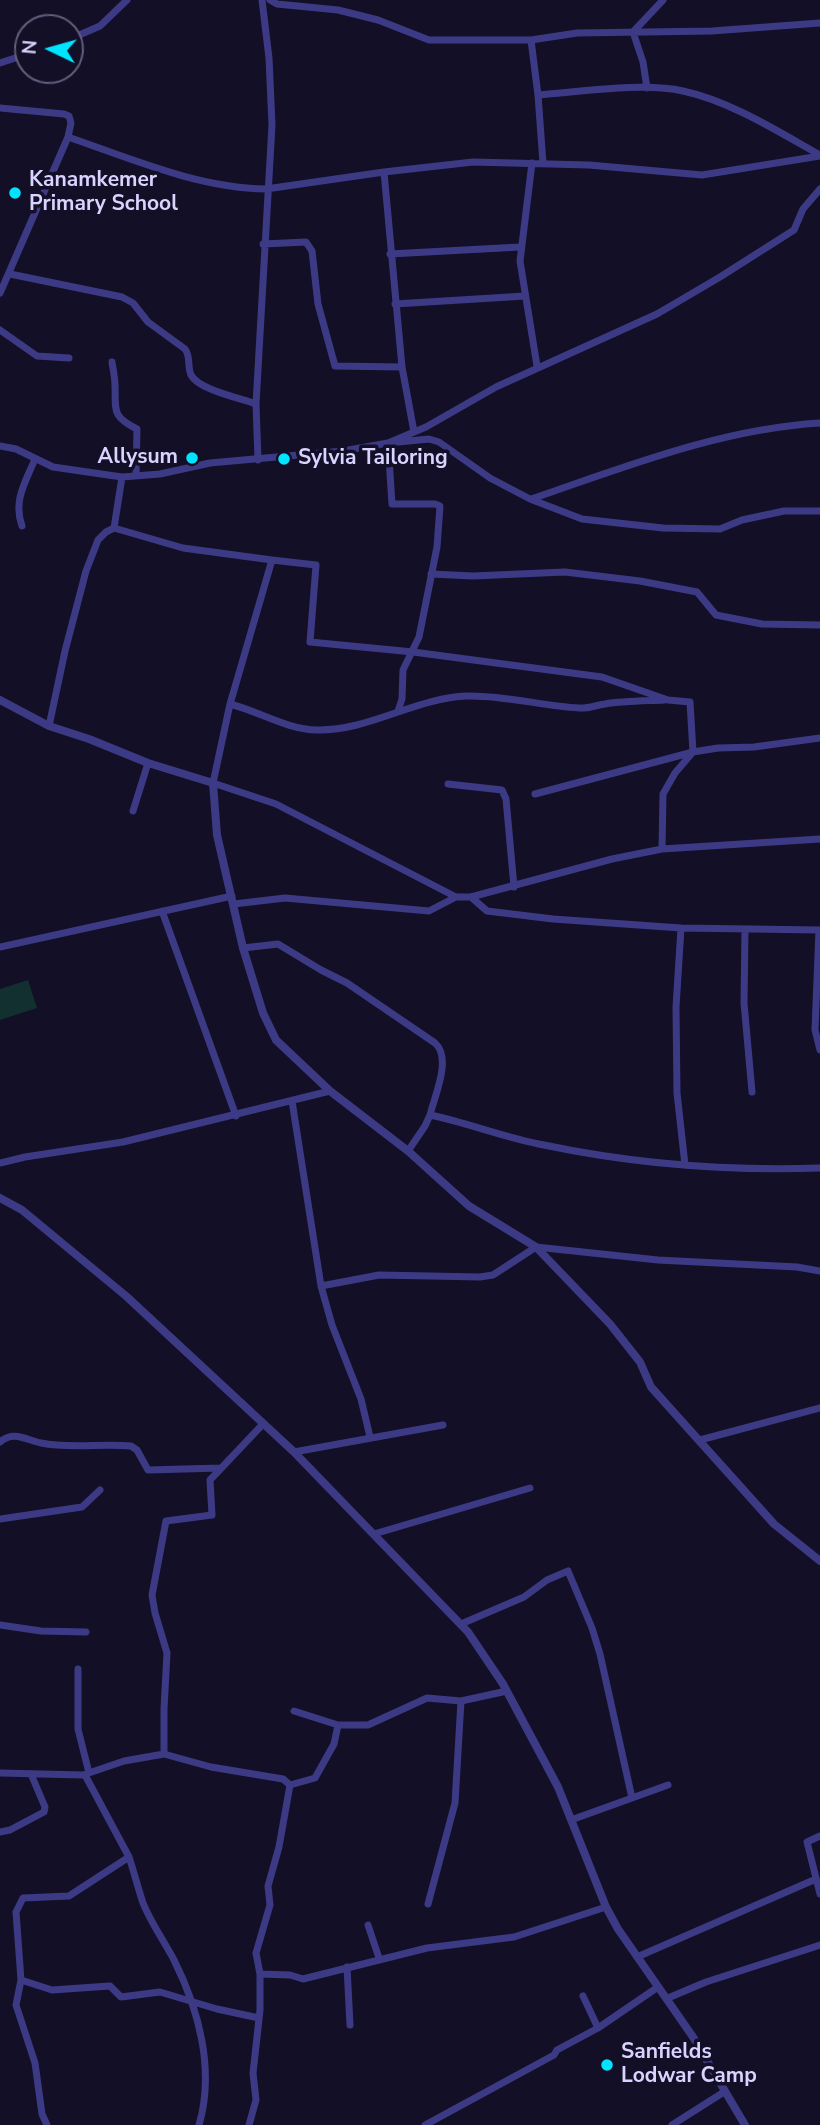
<!DOCTYPE html>
<style>
body{margin:0}
#map{position:relative;width:820px;height:2125px;overflow:hidden;background:#130f26;font-family:"Nunito Sans",sans-serif}
canvas{display:block}
.north{position:absolute;left:14px;top:14px;width:70px;height:70px;box-sizing:border-box;background:#130f26;border:2px solid #625e7d;border-radius:50%;rotate:275deg;font-size:19px;font-weight:700;line-height:28px;text-align:center;color:#d9d4ff}
.north::after{content:'';display:block;margin:auto;width:24px;height:32px;background:#00e5ff;clip-path:polygon(50% 0,100% 100%,50% 72%,0 100%)}
</style>
<div id="map">
<canvas width="820" height="2125"></canvas>
<div class="north">N</div>
</div>
<script>
const g = document.querySelector('canvas').getContext('2d');
g.lineJoin = 'round';
function fillPath(path, color) { g.fillStyle = color; g.fill(path, 'evenodd'); }
function strokePath(path, color, width, dash) { g.strokeStyle = color; g.lineWidth = width; g.lineCap = dash ? 'butt' : 'round'; g.setLineDash(dash || []); g.stroke(path); }
function label(font, color, halo, rows, align = 'center') {
  g.font = font + ' "Nunito Sans",sans-serif'; g.lineWidth = 7; g.setLineDash([]); g.textBaseline = 'middle'; g.strokeStyle = halo; g.fillStyle = color; for (const [text, x, y, turn = 0] of rows) {
    g.save(); g.translate(x, y); g.rotate((+turn || 0) * Math.PI / 180); g.textAlign = isNaN(turn) ? turn : align; if (halo) g.strokeText(text, 0, 0); g.fillText(text, 0, 0); g.restore();
  }
}
fillPath(new Path2D(`
 M28 980 37 1008 0 1020V989Z`), '#12302f');
strokePath(new Path2D(`
 M270 0 277 4 338 10 378 20 429 40H531L538 95C581 92 642 82 683 91 730 101 779 132 820 155
 M70 39 100 26 127 0
 M531 40 577 33 712 31 820 23
 M0 63 28 54
 M647 88 643 62 633 32 663 0
 M538 95 543 163
 M0 108 64 114 69 116 71 123 68 137 0 293
 M68 137C132 159 198 188 266 189L384 172 473 162 589 165 702 175 820 156
 M532 163 520 261 537 366
 M384 172 402 367 414 432
 M263 244 306 242 312 251 318 304 335 366 402 367
 M390 254 520 247
 M10 274 122 297 133 303 148 322 185 349C191 357 187 366 191 375 199 390 240 398 256 404
 M395 304 525 296
 M0 330 37 356 69 358
 M112 362C113 369 115 378 115 385 116 410 111 416 137 429L136 476
 M0 446 16 449 53 467 122 477
 M258 460 256 404 272 125 269 58 262 0
 M531 499C625 467 720 429 820 423
 M22 526C13 501 25 483 35 459
 M114 528 183 548 272 560 230 704 213 783 276 804 456 897H471L612 859 662 849 820 839
 M272 560 316 565 310 642 413 652 602 677 668 700 690 702 693 752 675 773 663 794 662 849
 M431 574 473 576 565 572 640 581 697 592 716 615 762 624 820 625
 M230 704C258 711 288 730 317 730 369 731 415 698 467 696 504 695 542 706 579 708 588 709 596 705 605 704 624 701 644 701 664 700
 M398 711 402 699 403 670 419 637 437 547 440 506 435 504H392L388 443 429 439 439 442 490 478 530 499 582 519 663 528 720 529 742 520 784 511H820
 M49 726 65 651 86 571 98 540 106 532 114 528 122 477 160 474 210 463 343 451 388 443 426 427 496 387 657 314 720 277 794 230 803 209 820 189
 M448 784 502 790 506 799 514 887
 M535 794 693 752 718 748 754 747 820 738
 M133 811 148 763
 M471 897 487 911 553 919 681 928 820 930
 M234 904 285 898 429 911 456 897
 M162 911 236 1116
 M681 928 676 1007 677 1093 685 1165
 M745 930 744 1003 752 1092
 M819 930 815 1030 820 1050
 M0 947 232 896
 M243 948 278 944 321 970 347 983 435 1043C452 1058 435 1095 430 1115
 M292 1101 321 1286 332 1325 361 1399 370 1437
 M408 1151 425 1126 430 1115C469 1123 505 1138 544 1145 634 1164 728 1171 820 1168
 M0 1163 25 1157 123 1142 330 1091
 M321 1286 379 1275 480 1277 493 1275 536 1247 658 1260 797 1267 820 1271
 M700 1440 820 1408
 M0 1442C14 1430 26 1440 41 1443 70 1449 102 1443 131 1446L137 1450 148 1470 221 1468
 M294 1452 443 1425
 M0 1519 82 1507 100 1490
 M374 1534 530 1488
 M461 1624 524 1597 547 1580 568 1571 592 1628 600 1654 632 1798
 M0 1625 41 1631 86 1632
 M78 1669V1729L89 1773
 M338 1725H368L427 1698 461 1701
 M164 1754V1709L167 1653 155 1613 152 1595 166 1521 212 1515 210 1480 263 1424
 M0 1773 83 1775 124 1761 164 1754 211 1767 283 1779 290 1785 279 1847 268 1886 270 1905 256 1953 260 1974V2010L253 2073 256 2100 249 2125
 M85 1775 129 1857 69 1896 23 1898 16 1912 21 1980 52 1990 110 1986 121 1997 160 1992 217 2009 259 2018
 M290 1785 315 1778 334 1744 338 1725 294 1711
 M571 1820 668 1785
 M0 1832 10 1830 44 1812 45 1807 31 1774
 M820 1836 807 1842 820 1894
 M129 1857C134 1872 138 1888 143 1903 151 1923 164 1941 174 1960 199 2010 215 2070 199 2125
 M428 1904 455 1803 461 1701 507 1691
 M368 1925 379 1958
 M637 1957 816 1879
 M347 1967 350 2025
 M260 1974 290 1975 303 1979 427 1948 514 1937 606 1907
 M21 1980 16 2005 35 2063 42 2114 47 2125
 M583 1996 598 2028
 M668 1998 706 1982 820 1945
 M425 2125 554 2055 557 2050 598 2028 658 1987
 M672 2125 724 2092`), '#3d3a85', 7);
strokePath(new Path2D(`
 M0 700 49 726 89 739 148 763 213 783 217 835 243 948 263 1013 276 1040 330 1091 408 1151 469 1206 536 1247 610 1324 640 1362 651 1387 774 1524 820 1561
 M0 1198 22 1210 126 1296 294 1452 468 1632 503 1684 558 1787 606 1907 618 1929 693 2037 745 2125`), '#3d3a85', 8);
for (const [x, y, r, color] of [
 [15,193,7,"#00e5ff"],
 [192,458,7,"#00e5ff"],
 [284,459,7,"#00e5ff"],
 [607,2065,7,"#00e5ff"]
]) { const dot = new Path2D(); dot.arc(x, y, r, 0, 2 * Math.PI); g.fillStyle = color; g.fill(dot); strokePath(dot, '#130f26', 2.5); }
label('bold 21px', '#d9d4ff', '#130f26', [
 ["Kanamkemer",29,181],
 ["Primary School",29,205],
 ["Allysum",178,458,"right"],
 ["Sylvia Tailoring",298,459],
 ["Sanfields",621,2053],
 ["Lodwar Camp",621,2077]
], 'left');
</script>
